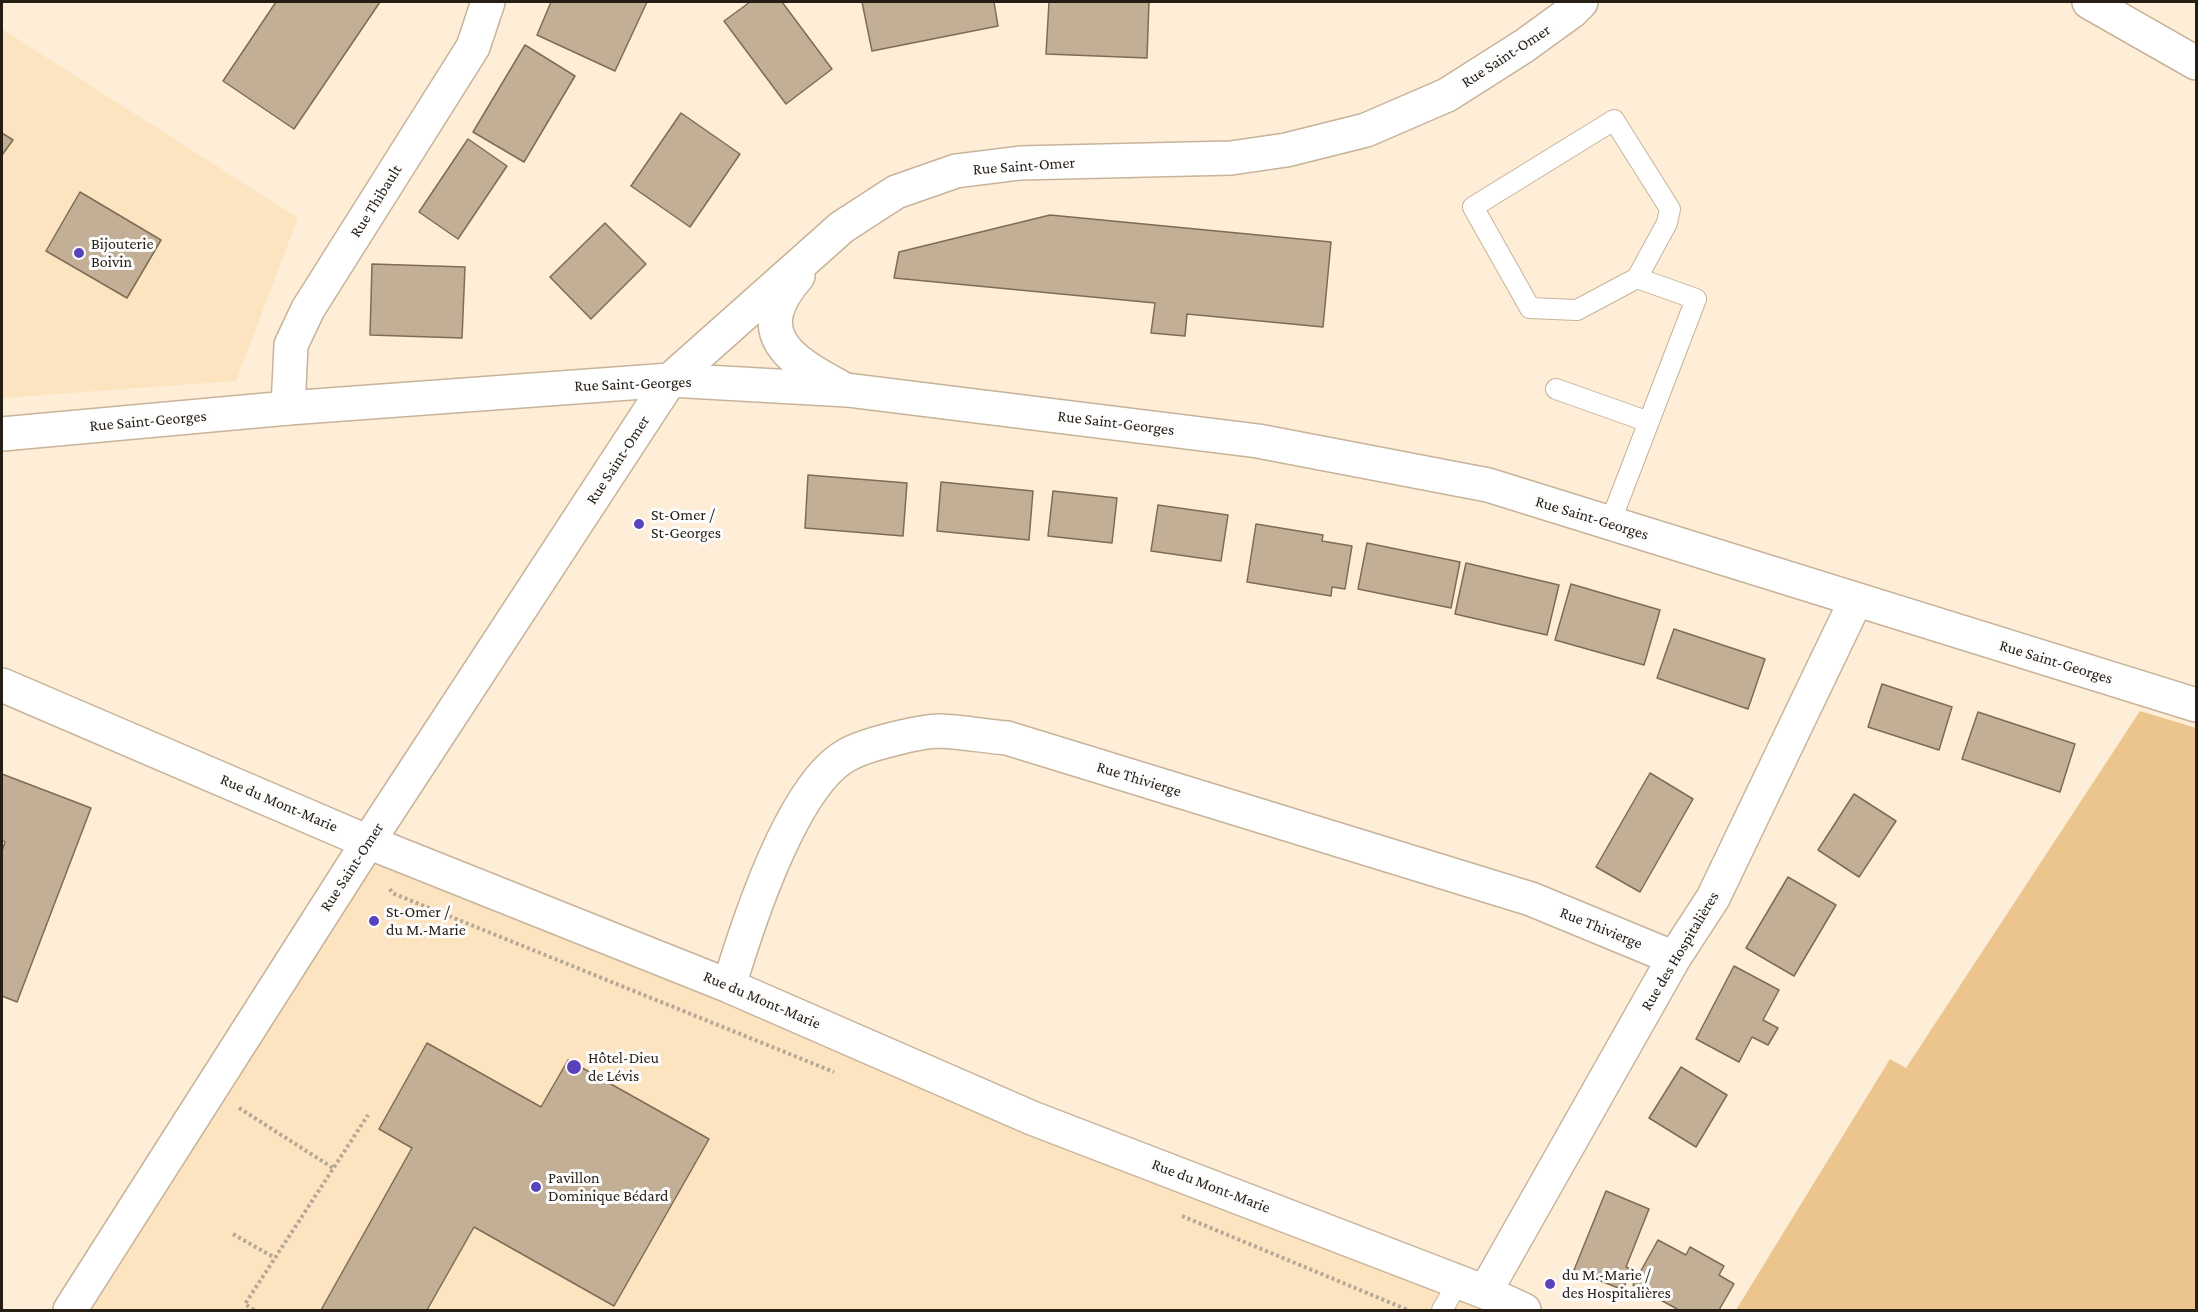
<!DOCTYPE html>
<meta charset="utf-8">
<style>
body{margin:0}
#map{position:relative;width:2198px;height:1312px;overflow:hidden;background:#feedd7;font-family:"Crimson Pro",serif}
canvas{display:block}
.frame{position:absolute;inset:0;border:3px solid #261e14;pointer-events:none}
</style>
<div id="map">
<canvas width="2198" height="1312"></canvas>
<div class="frame"></div>
</div>
<script>
const g = document.querySelector('canvas').getContext('2d');
g.lineJoin = 'round';
function fillPath(path, color) { g.fillStyle = color; g.fill(path, 'evenodd'); }
function strokePath(path, color, width, dash) { g.strokeStyle = color; g.lineWidth = width; g.lineCap = dash ? 'butt' : 'round'; g.setLineDash(dash || []); g.stroke(path); }
function label(font, color, halo, rows, align = 'center') {
  g.font = font + ' "Crimson Pro",serif'; g.lineWidth = 6; g.setLineDash([]); g.textBaseline = 'middle'; g.strokeStyle = halo; g.fillStyle = color; for (const [text, x, y, turn = 0] of rows) {
    g.save(); g.translate(x, y); g.rotate((+turn || 0) * Math.PI / 180); g.textAlign = isNaN(turn) ? turn : align; if (halo) g.strokeText(text, 0, 0); g.fillText(text, 0, 0); g.restore();
  }
}
fillPath(new Path2D(`
 M2 29 298 218 236 381 2 398Z
 M368 842 1524 1310H61Z`), '#fde4c1');
fillPath(new Path2D(`
 M2140 711 2196 728V1310H1736L1890 1059 1906 1068Z`), '#ebc48e');
const building = new Path2D(`
 M276 2H380L294 129 223 81Z
 M551 2H647L615 71 537 35Z
 M750 2H782L832 69 786 104 724 21Z
 M862 2H994L998 26 872 51Z
 M1049 2H1149L1147 58 1046 54Z
 M525 45 575 76 524 162 473 132Z
 M681 113 740 154 690 227 631 186Z
 M2 133 13 140 2 155Z
 M468 139 507 166 458 239 419 212Z
 M80 192 161 240 127 298 46 251Z
 M1050 215 1331 242 1323 327 1187 314 1185 336 1151 333 1155 303 894 278 899 252Z
 M605 223 646 264 591 319 550 277Z
 M372 264 465 267 462 338 370 335Z
 M808 475 907 483 903 536 805 528Z
 M941 482 1033 491 1029 540 937 531Z
 M1053 491 1117 498 1112 543 1048 536Z
 M1158 505 1228 515 1221 561 1151 551Z
 M1256 524 1323 535 1322 541 1352 546 1345 589 1332 587 1331 596 1247 582Z
 M1367 543 1460 562 1451 608 1358 589Z
 M1466 563 1559 585 1547 635 1455 614Z
 M1571 584 1660 610 1644 665 1555 640Z
 M1674 629 1765 659 1748 709 1657 678Z
 M1882 684 1952 707 1939 750 1868 727Z
 M1978 712 2075 744 2060 792 1962 759Z
 M1650 773 1693 799 1640 892 1596 867Z
 M2 774 91 808 17 1002 2 996V851L5 842 2 840Z
 M1854 794 1896 821 1859 877 1818 850Z
 M1788 877 1836 905 1794 976 1746 948Z
 M1734 966 1779 990 1763 1020 1778 1028 1768 1045 1752 1037 1739 1062 1696 1039Z
 M427 1043 541 1107 568 1060 709 1139 614 1306 474 1227 427 1310H321L412 1148 379 1129Z
 M1681 1067 1727 1095 1696 1147 1649 1118Z
 M1606 1191 1649 1209 1626 1267 1631 1269 1623 1290 1574 1270Z
 M1658 1240 1686 1255 1690 1247 1724 1266 1719 1275 1734 1284 1719 1310H1679L1633 1285Z`);
fillPath(building, '#c2af95');
strokePath(building, '#7e6c54', 1.5);
const service = new Path2D(`
 M1556 389 1649 422
 M1610 523 1696 299 1637 278 1667 223 1670 209 1614 120 1473 207 1530 308 1577 310 1637 278
 M1442 1310 1459 1281`);
const minor = new Path2D(`
 M2089 2 2196 63
 M288 408 291 345 308 309 473 47 488 2
 M2 685 368 842 729 986 1032 1118 1485 1292 1524 1310
 M729 986C747 926 792 785 847 755 864 745 920 731 940 731 962 732 985 736 1007 738L1531 899 1674 958
 M1485 1292 1674 958 1713 898 1856 600`);
const tertiary = new Path2D(`
 M798 276C748 333 789 360 840 387
 M2 434 288 408 670 380 847 390 1258 441 1488 485 2196 705
 M70 1310 368 842 670 380 842 227 896 192 956 171 1020 163 1231 158 1286 150 1366 130 1447 95 1524 46 1571 12 1581 2`);
strokePath(service, '#c7b399', 22);
strokePath(minor, '#c7b399', 36);
strokePath(tertiary, '#c7b399', 36);
strokePath(new Path2D(`
 M390 889 392 893 834 1072
 M239 1108 333 1168
 M1182 1216 1408 1310
 M233 1234 275 1258
 M254 1310 245 1304 368 1115`), '#b6a896', 4, [3, 3]);
strokePath(service, '#fff', 20);
strokePath(minor, '#fff', 33);
strokePath(tertiary, '#fff', 33);
for (const [x, y, r, color] of [
 [79,253,6,"#5943bb"],
 [639,524,6,"#5943bb"],
 [374,921,6,"#5943bb"],
 [574,1067,8,"#5943bb"],
 [536,1187,6,"#5943bb"],
 [1550,1284,6,"#5943bb"]
]) { const dot = new Path2D(); dot.arc(x, y, r, 0, 2 * Math.PI); g.fillStyle = color; g.fill(dot); strokePath(dot, '#fdfdfd', 2); }
label('16px', '#261e14', '#fdfdfd', [
 ["Rue Saint-Omer",1506,56,-33],
 ["Rue Saint-Omer",1024,166,-4],
 ["Rue Thibault",376,201,-58],
 ["Rue Saint-Georges",633,384,-2],
 ["Rue Saint-Georges",148,421,-5],
 ["Rue Saint-Georges",1116,423,7],
 ["Rue Saint-Omer",618,460,-57],
 ["Rue Saint-Georges",1592,518,17],
 ["Rue Saint-Georges",2056,662,17],
 ["Rue Thivierge",1139,779,17],
 ["Rue du Mont-Marie",279,803,23],
 ["Rue Saint-Omer",352,867,-57],
 ["Rue Thivierge",1601,928,22],
 ["Rue des Hospitalières",1680,951,-59],
 ["Rue du Mont-Marie",762,1000,23],
 ["Rue du Mont-Marie",1211,1186,21]
]);
label('16px', '#261e14', '#fdfdfd', [
 ["Bijouterie",91,244],
 ["Boivin",91,262],
 ["St-Omer /",651,515],
 ["St-Georges",651,533],
 ["St-Omer /",386,912],
 ["du M.-Marie",386,930],
 ["Hôtel-Dieu",588,1058],
 ["de Lévis",588,1076],
 ["Pavillon",548,1178],
 ["Dominique Bédard",548,1196],
 ["du M.-Marie /",1562,1275],
 ["des Hospitalières",1562,1293]
], 'left');
</script>
